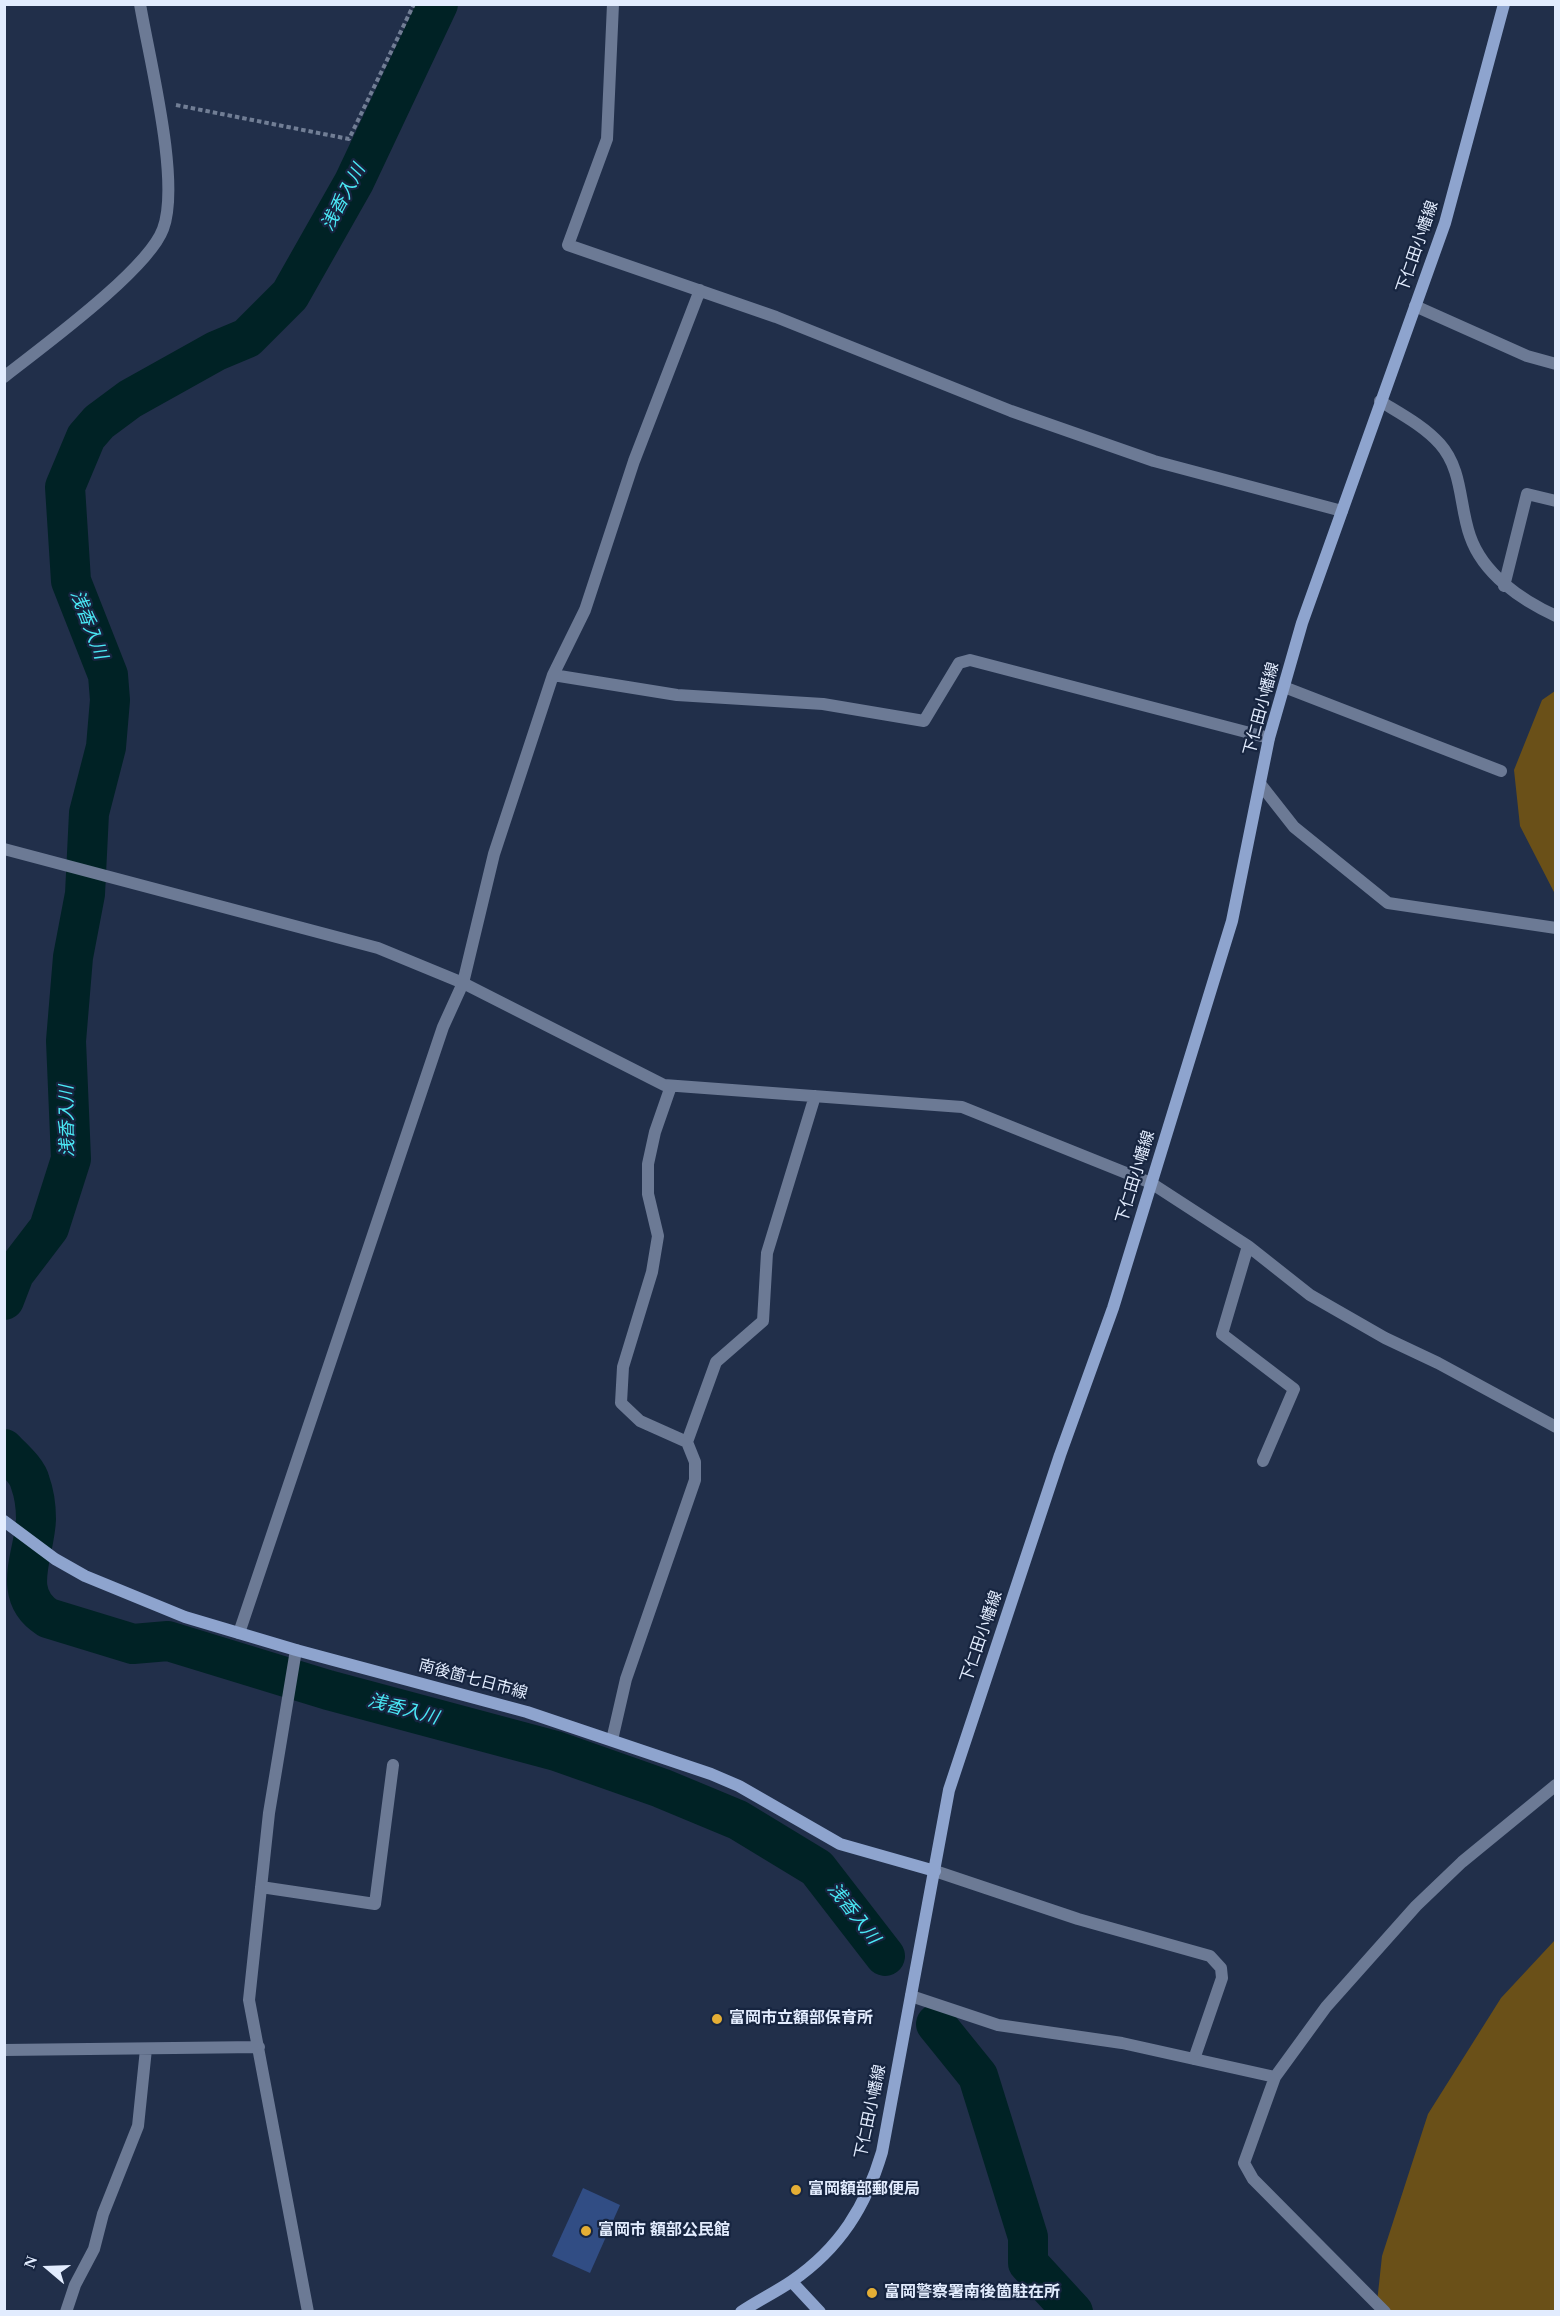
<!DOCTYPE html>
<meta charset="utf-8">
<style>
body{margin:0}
#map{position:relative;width:1560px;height:2316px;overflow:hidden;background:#212f4a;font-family:"Times New Roman",serif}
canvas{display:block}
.frame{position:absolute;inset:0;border:6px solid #e2ecfe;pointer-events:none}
.north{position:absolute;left:18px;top:2238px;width:60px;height:60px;-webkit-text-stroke:4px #172540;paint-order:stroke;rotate:289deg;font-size:16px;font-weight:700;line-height:24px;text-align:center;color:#e2ecfe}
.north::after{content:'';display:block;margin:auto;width:21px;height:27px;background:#e2ecfe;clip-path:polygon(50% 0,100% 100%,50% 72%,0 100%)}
</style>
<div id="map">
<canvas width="1560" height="2316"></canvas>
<div class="frame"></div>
<div class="north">N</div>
</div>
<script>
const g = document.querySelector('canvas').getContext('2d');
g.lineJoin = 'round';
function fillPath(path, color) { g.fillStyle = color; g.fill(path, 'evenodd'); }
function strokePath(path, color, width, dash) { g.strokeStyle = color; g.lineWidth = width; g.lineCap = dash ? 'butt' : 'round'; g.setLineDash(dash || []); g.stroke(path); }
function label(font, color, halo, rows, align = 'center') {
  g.font = font + ' "Times New Roman","Noto Sans JP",serif'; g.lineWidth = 4.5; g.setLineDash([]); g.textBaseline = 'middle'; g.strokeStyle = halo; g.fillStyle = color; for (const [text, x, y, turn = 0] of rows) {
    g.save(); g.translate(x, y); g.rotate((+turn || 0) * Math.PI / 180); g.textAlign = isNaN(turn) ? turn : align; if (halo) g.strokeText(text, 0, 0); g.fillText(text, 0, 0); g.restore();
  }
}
fillPath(new Path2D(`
 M1555 691V894L1520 826 1514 770 1542 700Z
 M1555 1940V2311L1376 2312 1382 2256 1428 2114 1501 1998Z`), '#6a5018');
strokePath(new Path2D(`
 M4 1300 14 1274 49 1228 71 1159 66 1041 73 957 85 894 89 813 106 747 110 700 108 675 71 581 65 487 86 437 99 422 130 399 216 351 247 338 290 295 354 182 438 4
 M4 1449C12 1458 27 1470 30 1482 34 1493 36 1508 36 1519 35 1554 10 1594 48 1618L133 1644 168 1641 328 1690 556 1751 661 1788 738 1820 817 1868 885 1956
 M936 2024 978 2076 1028 2237V2263L1073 2312`), '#002225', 40);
fillPath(new Path2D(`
 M583 2188 620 2205 590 2273 552 2256Z`), '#314d84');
strokePath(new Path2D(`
 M176 105 349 139 414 4`), '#717e95', 4, [4.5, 3]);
strokePath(new Path2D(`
 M1415 306 1527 356 1556 364
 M1284 687 1501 771`), '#6c7a95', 12);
strokePath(new Path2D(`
 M613 4 607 139 568 245 776 317 1011 411 1154 461 1342 511
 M4 377C42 347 148 270 163 229 181 182 149 58 140 4
 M1380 401C1401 414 1424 426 1440 444 1463 470 1459 505 1470 536 1483 574 1521 600 1556 616
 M1504 586 1527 494 1556 501
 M553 675 677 695 823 704 924 721 959 663 970 660 1269 738
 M1261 785 1294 827 1388 903 1556 928
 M4 849 378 948 463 983 664 1085 962 1107 1151 1183 1248 1246 1310 1295 1385 1338 1438 1363 1556 1427
 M1248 1246 1222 1334 1294 1389 1263 1461
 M687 1442 716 1362 763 1321 767 1253 815 1096
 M239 1633 443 1027 463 983 494 854 553 675 585 610 634 461 700 290
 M296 1650 269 1813 249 2000 308 2312
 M612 1740 626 1679 695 1480V1462L687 1442 640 1421 621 1403 623 1367 652 1272 658 1236 648 1194V1164L655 1132 671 1086
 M935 1871 1078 1919 1210 1956 1221 1968 1222 1978 1194 2059
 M261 1887 375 1904 393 1765
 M911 1996 998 2025 1122 2043 1275 2077
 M4 2050 259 2047
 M66 2312 75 2285 94 2249 103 2214 138 2126 146 2049
 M1385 2312 1253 2179 1244 2163 1275 2077 1326 2007 1416 1906 1462 1862 1556 1785`), '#6c7a95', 12);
strokePath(new Path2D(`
 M4 1521 55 1559 85 1576 185 1617 296 1650 527 1712 711 1774 739 1786 840 1844 935 1871
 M792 2282 820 2312
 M741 2312C757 2301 776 2292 792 2281 840 2248 866 2206 882 2152L949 1790 1060 1455 1113 1308 1232 921 1269 738 1302 623 1445 223 1504 4`), '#8ea4ce', 12);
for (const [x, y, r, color] of [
 [717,2019,6,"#e4ae35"],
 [796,2190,6,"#e4ae35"],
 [586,2231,6,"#e4ae35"],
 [872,2293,6,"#e4ae35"]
]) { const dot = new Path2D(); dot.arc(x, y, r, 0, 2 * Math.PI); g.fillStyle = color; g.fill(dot); strokePath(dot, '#172540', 2); }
label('16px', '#e2ecfe', '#172540', [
 ["下仁田小幡線",1418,247,-71],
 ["下仁田小幡線",1262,709,-75],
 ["下仁田小幡線",1136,1177,-73],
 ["下仁田小幡線",982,1637,-71],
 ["南後箇七日市線",473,1680,15],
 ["下仁田小幡線",871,2112,-78]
]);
label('bold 16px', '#e2ecfe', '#172540', [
 ["富岡市立額部保育所",729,2019],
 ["富岡額部郵便局",808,2190],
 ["富岡市 額部公民館",598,2231],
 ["富岡警察署南後箇駐在所",884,2293]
], 'left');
label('italic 18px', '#4ae8f5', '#172540', [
 ["浅香入川",344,198,-62],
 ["浅香入川",88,625,69],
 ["浅香入川",68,1121,-91],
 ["浅香入川",403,1710,15],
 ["浅香入川",853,1914,52]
]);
</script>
